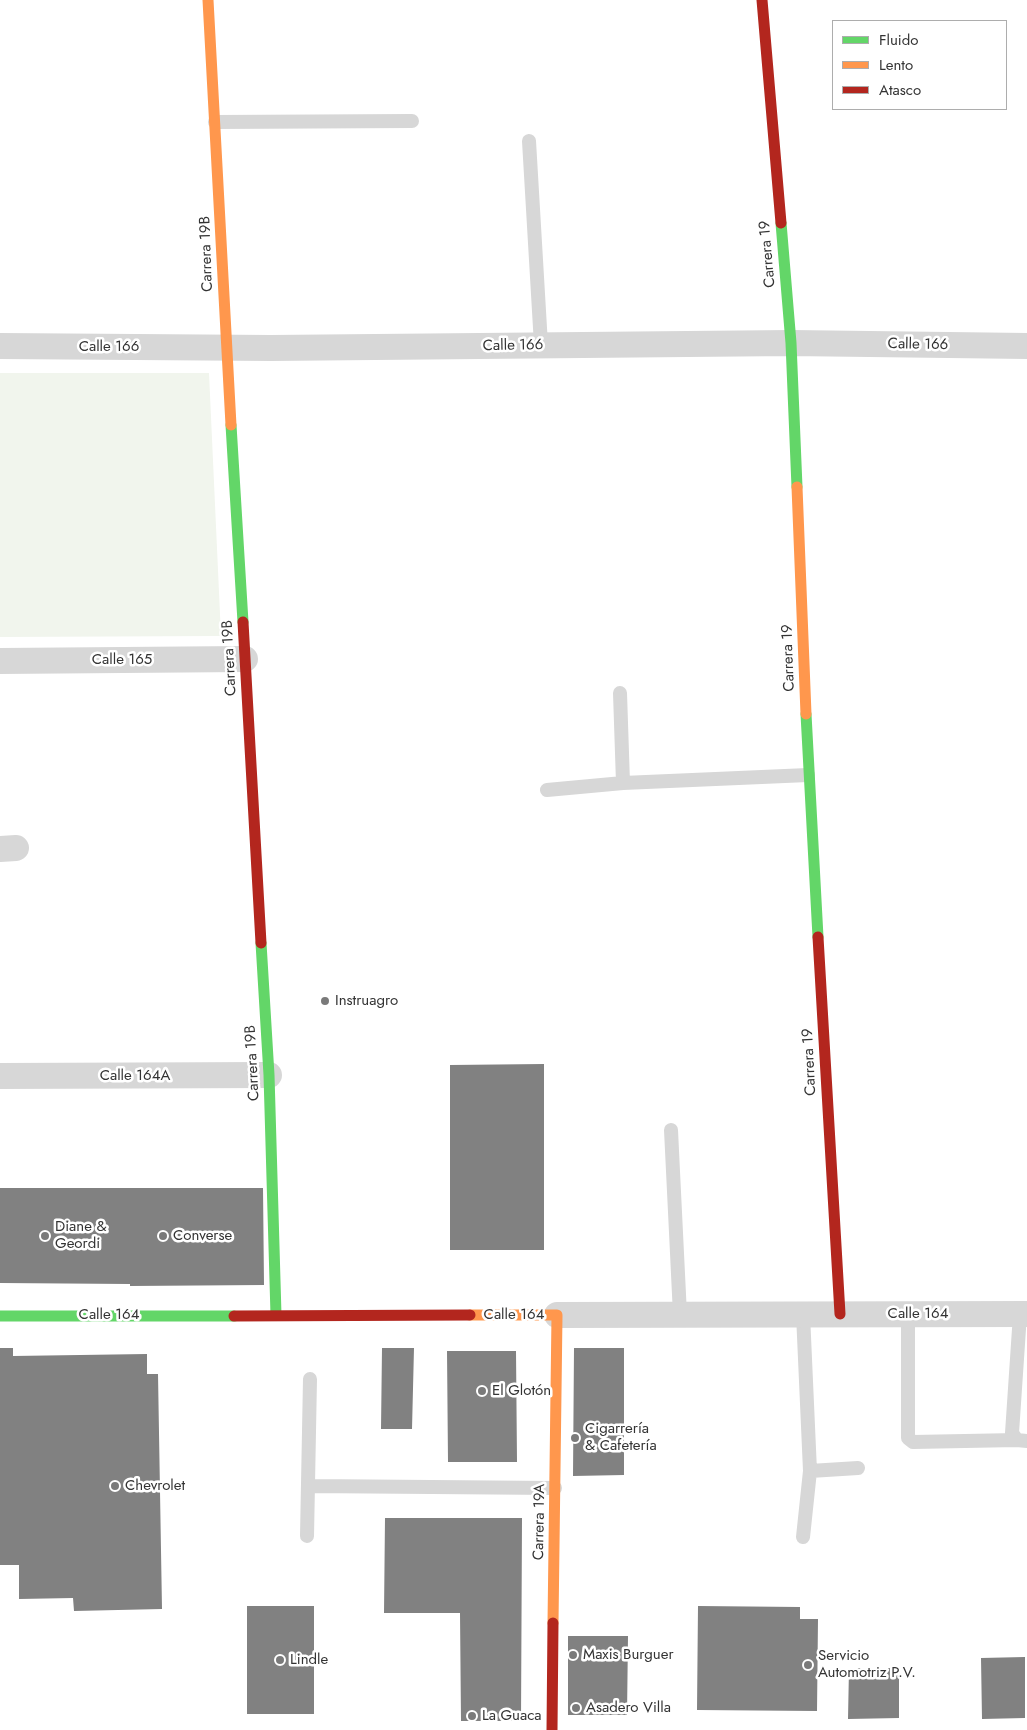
<!DOCTYPE html>
<meta charset="utf-8">
<style>
body{margin:0}
#map{position:relative;width:1027px;height:1730px;overflow:hidden;background:#fff;font-family:Jost,sans-serif}
canvas{display:block}
.legend{position:absolute;left:832px;top:20px;width:175px;height:90px;box-sizing:border-box;background:#fff;border:1px solid #adadad;margin:0;padding:6px 9px;list-style:none;font-size:15px;color:#333}
.legend li{display:flex;align-items:center;gap:10px;height:25px}
.legend b{width:25px;border:1px solid #adadad}
</style>
<div id="map">
<canvas width="1027" height="1730"></canvas>
<ul class="legend">
<li><b style="height:6px;background:#63d668"></b>Fluido</li>
<li><b style="height:6px;background:#ff974d"></b>Lento</li>
<li><b style="height:6px;background:#b3261e"></b>Atasco</li>
</ul>
</div>
<script>
const g = document.querySelector('canvas').getContext('2d');
g.lineJoin = 'round';
function fillPath(path, color) { g.fillStyle = color; g.fill(path, 'evenodd'); }
function strokePath(path, color, width, dash) { g.strokeStyle = color; g.lineWidth = width; g.lineCap = dash ? 'butt' : 'round'; g.setLineDash(dash || []); g.stroke(path); }
function label(font, color, halo, rows, align = 'center') {
  g.font = font + ' Jost,sans-serif'; g.lineWidth = 5; g.setLineDash([]); g.textBaseline = 'middle'; g.strokeStyle = halo; g.fillStyle = color; for (const [text, x, y, turn = 0] of rows) {
    g.save(); g.translate(x, y); g.rotate((+turn || 0) * Math.PI / 180); g.textAlign = isNaN(turn) ? turn : align; if (halo) g.strokeText(text, 0, 0); g.fillText(text, 0, 0); g.restore();
  }
}
fillPath(new Path2D(`
 M0 373H209L221 636 0 637Z`), '#f1f5ed');
fillPath(new Path2D(`
 M544 1064V1250H450V1065Z
 M0 1188H263L264 1285 130 1286V1284L0 1283Z
 M0 1348H13V1356L147 1354V1374H158L162 1609 74 1611 73 1598 19 1599V1565H0Z
 M382 1348H414L412 1429H381Z
 M574 1348H624V1475L573 1476Z
 M447 1351H516L517 1462H448Z
 M385 1518H522L521 1721H461L460 1613H384Z
 M247 1606H314V1714H247Z
 M698 1606 800 1607V1619H818L817 1711 697 1710Z
 M568 1636H628L627 1715H568Z
 M1025 1657V1718L982 1719 981 1658Z
 M849 1668H899V1718L848 1719Z`), '#818181');
strokePath(new Path2D(`
 M215 122 412 121
 M529 141 541 345
 M620 693 623 783
 M547 790 623 783 808 775
 M671 1130 680 1315
 M803 1314 810 1471 803 1537
 M908 1314V1438L913 1442 1017 1440
 M1020 1314 1012 1433 1017 1440 1027 1441
 M810 1471 858 1468
 M308 1486 555 1488
 M307 1536 310 1379`), '#d7d7d7', 14);
strokePath(new Path2D(`
 M0 346 271 348 791 343 1027 346
 M0 661 245 659
 M0 849 16 848
 M0 1076 269 1075
 M557 1315 1027 1314`), '#d7d7d7', 26);
strokePath(new Path2D(`
 M781 223 791 343 797 487
 M231 425 243 622
 M806 714 818 937
 M261 943 269 1075 276 1315
 M0 1316H234`), '#63d668', 11);
strokePath(new Path2D(`
 M208 0 231 425
 M797 487 806 714
 M470 1315H557L553 1623`), '#ff974d', 11);
strokePath(new Path2D(`
 M762 0 781 223
 M243 622 261 943
 M818 937 840 1314
 M234 1316 470 1315
 M552 1730 553 1623`), '#b3261e', 11);
for (const [x, y, r, color] of [
 [325,1001,5,"#7a7a7a"],
 [45,1236,5,"#7a7a7a"],
 [163,1236,5,"#7a7a7a"],
 [482,1391,5,"#7a7a7a"],
 [575,1438,5,"#7a7a7a"],
 [115,1486,5,"#7a7a7a"],
 [573,1655,5,"#7a7a7a"],
 [280,1660,5,"#7a7a7a"],
 [808,1665,5,"#7a7a7a"],
 [576,1708,5,"#7a7a7a"],
 [472,1716,5,"#7a7a7a"]
]) { const dot = new Path2D(); dot.arc(x, y, r, 0, 2 * Math.PI); g.fillStyle = color; g.fill(dot); strokePath(dot, '#fff', 2); }
label('15px', '#333', '#fff', [
 ["Carrera 19B",207,254,-92],
 ["Carrera 19",768,254,-95],
 ["Calle 166",918,345,1],
 ["Calle 166",513,346,-1],
 ["Calle 166",109,347],
 ["Carrera 19B",230,658,-93],
 ["Carrera 19",789,658,-92],
 ["Calle 165",122,660],
 ["Carrera 19",810,1062,-93],
 ["Carrera 19B",253,1063,-93],
 ["Calle 164A",135,1076],
 ["Calle 164",918,1314],
 ["Calle 164",109,1315],
 ["Calle 164",514,1315],
 ["Carrera 19A",540,1522,-89]
]);
label('15px', '#333', '#fff', [
 ["Instruagro",335,1001],
 ["Diane &",55,1227],
 ["Geordi",55,1244],
 ["Converse",173,1236],
 ["El Glotón",492,1391],
 ["Cigarrería",585,1429],
 ["& Cafetería",585,1446],
 ["Chevrolet",125,1486],
 ["Maxis Burguer",583,1655],
 ["Servicio",818,1656],
 ["Automotriz P.V.",818,1673],
 ["Lindle",290,1660],
 ["Asadero Villa",586,1708],
 ["La Guaca",482,1716]
], 'left');
</script>
